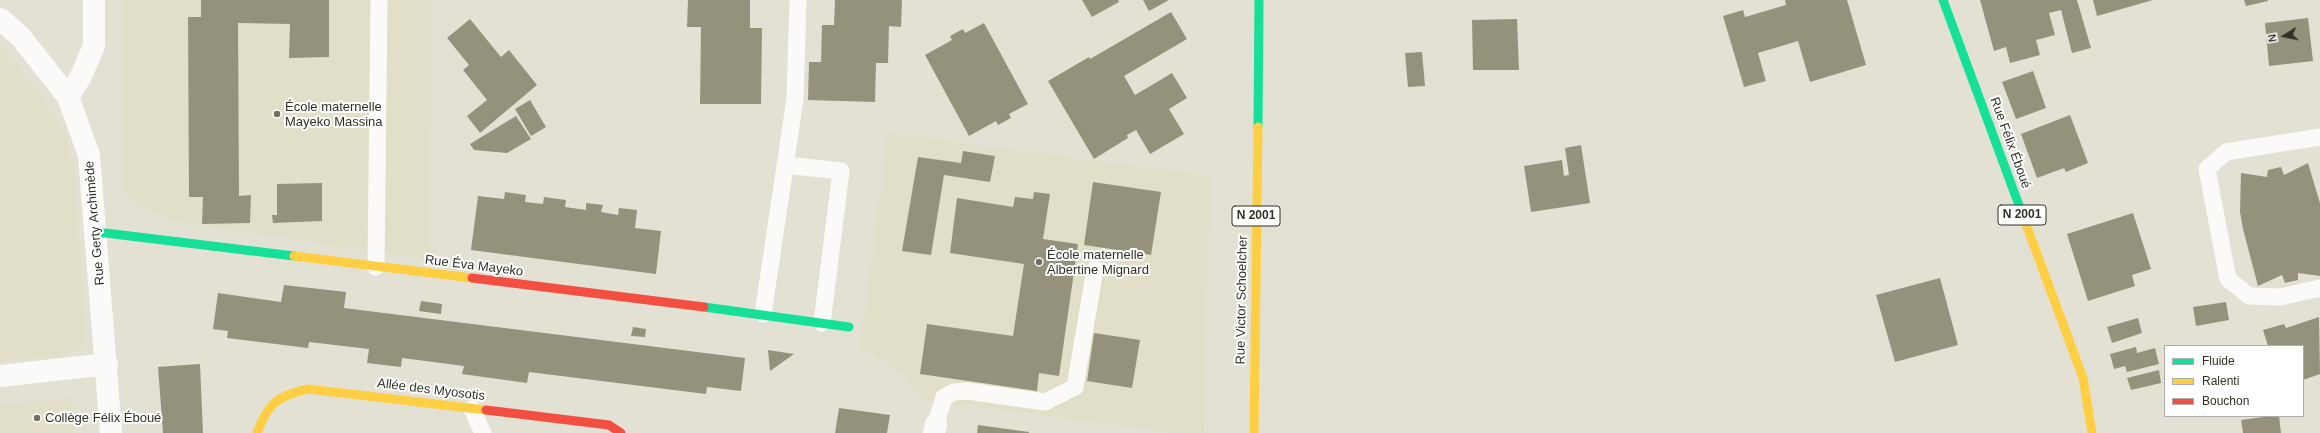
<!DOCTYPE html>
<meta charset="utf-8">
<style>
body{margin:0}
#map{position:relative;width:2320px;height:433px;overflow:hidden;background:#e3e1d4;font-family:Helvetica,sans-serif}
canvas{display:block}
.legend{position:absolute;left:2164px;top:345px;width:140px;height:72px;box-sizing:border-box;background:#fff;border:1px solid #adada9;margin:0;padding:5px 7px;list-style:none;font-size:12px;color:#323127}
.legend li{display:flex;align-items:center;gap:8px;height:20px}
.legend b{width:20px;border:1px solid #adada9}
.north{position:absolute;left:2264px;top:16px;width:40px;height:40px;-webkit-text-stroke:3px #fff;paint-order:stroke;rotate:260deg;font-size:11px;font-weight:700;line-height:16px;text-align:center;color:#323127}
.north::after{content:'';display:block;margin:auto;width:14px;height:18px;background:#323127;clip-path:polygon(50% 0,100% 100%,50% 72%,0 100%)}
</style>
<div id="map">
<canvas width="2320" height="433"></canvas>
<ul class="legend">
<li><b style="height:5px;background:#16e098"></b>Fluide</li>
<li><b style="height:5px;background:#ffcf43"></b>Ralenti</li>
<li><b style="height:5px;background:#f24e42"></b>Bouchon</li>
</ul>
<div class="north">N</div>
</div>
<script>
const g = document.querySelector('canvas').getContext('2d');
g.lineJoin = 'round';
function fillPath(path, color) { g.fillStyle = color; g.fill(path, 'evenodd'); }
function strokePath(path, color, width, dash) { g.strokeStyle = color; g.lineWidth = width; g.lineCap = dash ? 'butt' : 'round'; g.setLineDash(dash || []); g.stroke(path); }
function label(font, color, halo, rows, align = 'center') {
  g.font = font + ' Helvetica,sans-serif'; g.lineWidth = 4; g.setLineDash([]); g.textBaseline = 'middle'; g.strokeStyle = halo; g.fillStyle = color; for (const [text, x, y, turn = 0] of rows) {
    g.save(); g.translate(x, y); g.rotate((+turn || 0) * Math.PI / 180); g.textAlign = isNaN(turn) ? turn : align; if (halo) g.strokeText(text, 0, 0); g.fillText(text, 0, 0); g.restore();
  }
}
fillPath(new Path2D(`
 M121 0H432L431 260 174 221 145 208 124 188Z
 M0 44 40 93 66 136 76 174 85 337 77 351 65 355 0 361Z
 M888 133 1210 176 1204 433H1175L921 399 904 376 894 367 860 349Z
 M72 397 74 433H0V404Z`), '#e2dfc8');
fillPath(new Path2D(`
 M201 0H329V57L289 58 290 24 238 23 239 196 251 195 250 223 202 224 203 197H189L188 17H201Z
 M688 0H750V28H762L761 104H700L701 27H687Z
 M835 0H902L901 27 889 26 888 63H876L875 102 808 100 809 62H821L822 25H834Z
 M1082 0H1118L1119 2 1092 17Z
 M1143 0H1169L1149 11Z
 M1785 0H1847L1866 65 1810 82 1798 41 1758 53 1766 81 1744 87 1723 16 1743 10 1745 17 1786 5Z
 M1980 0H2077L2091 48 2072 53 2061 10 2049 13 2055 35 2036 40 2040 55 2010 63 2006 47 1994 51Z
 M2093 0H2153L2097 16Z
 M2244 0H2268V1L2246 6Z
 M1171 12 1187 39 1124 76 1135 95 1172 73 1187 98 1169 109 1184 134 1150 154 1136 130 1127 135 1128 138 1094 159 1048 81 1089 57 1090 59Z
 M2308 18 2313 61 2269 66 2265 23Z
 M470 19 501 57 509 50 537 85 480 133 467 116 487 100 463 70 469 65 447 38Z
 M1517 19 1519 70H1473L1472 20Z
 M984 23 1028 104 1009 114 1011 118 998 125 996 121 969 136 925 55 952 40 950 36 963 29 965 33Z
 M1422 52 1425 86 1408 87 1405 53Z
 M2033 71 2046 108 2016 119 2002 82Z
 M530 100 546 127 531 136 515 109Z
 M2070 115 2088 163 2066 172 2064 168 2037 178 2021 134Z
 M516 116 531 139 507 153 474 150 470 144Z
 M1581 145 1590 203 1531 212 1524 166 1562 160 1564 176 1569 175 1565 148Z
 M963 151 995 156 990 182 944 175 931 255 902 251 918 157 961 163Z
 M2308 163 2320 203V276L2298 273V280L2285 283 2282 275 2258 286 2243 229 2240 212 2241 173 2267 177 2268 170 2281 167 2284 175Z
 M1093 182 1161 192 1151 255 1084 245Z
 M322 183V221L273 223 272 215H277V184Z
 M505 192 526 195 525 202 543 204 544 197 566 200 565 207 586 210V203L603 205 601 212 618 215 619 208 637 210 635 228 661 231 656 274 471 250 478 196 504 199Z
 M1034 192 1050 194 1043 239 1078 244 1059 376 1039 373 1037 391 920 374 927 324 1013 336 1024 264 950 253 957 198 1013 207 1015 197 1033 199Z
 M2133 213 2151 269 2132 275 2135 286 2088 301 2067 234Z
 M1940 278 1958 345 1895 362 1876 295Z
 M284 285 346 292 344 308 745 358 741 391 707 387 706 394 529 372 527 383 462 374 464 366 402 358 401 367 367 363 369 349 309 342 308 348 227 338 228 331 213 329 218 293 281 302Z
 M421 301 442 304 441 314 419 311Z
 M2226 302 2229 320 2196 326 2193 307Z
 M2319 317 2320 374 2303 380V346H2268L2263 330 2284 324 2286 328Z
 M2138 318 2142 333 2112 343 2107 327Z
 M633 327 646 329 645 337 631 336Z
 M1094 333 1140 340 1132 388 1087 381Z
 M2136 347 2137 353 2155 348 2159 364 2127 372 2125 366 2114 369 2110 354Z
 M768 350 794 354 770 371Z
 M200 364 203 433H163L158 367Z
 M2159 370 2161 383 2131 390 2127 378Z
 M839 408 890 415 887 433H835Z
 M2271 416H2279L2281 433H2243L2241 420Z
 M978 425 1029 432V433H977Z`), '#95927c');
strokePath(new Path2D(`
 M2320 137 2226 152 2207 169 2228 279 2249 296 2280 297 2320 288
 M785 165 841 171 822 323
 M376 267 379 0
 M763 314 795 99 798 0
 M472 409 483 433
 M936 424 944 397 954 392 967 391 1045 402 1075 387 1095 269`), '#fbfaf9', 17);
strokePath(new Path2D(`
 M0 19 20 36 68 97 89 155 111 433
 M68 97 80 78 94 46V0
 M0 376 107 364
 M934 433 936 424`), '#fbfaf9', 22);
strokePath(new Path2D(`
 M1943 0 2023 216
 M1258 127 1259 0
 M97 232 294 256
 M704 307 849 327`), '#16e098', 9);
strokePath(new Path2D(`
 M2023 216 2083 378 2092 433
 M294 256 472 278
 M257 433C268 403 277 396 308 389L486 410
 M1254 433 1258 127`), '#ffcf43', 9);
strokePath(new Path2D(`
 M472 278 704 307
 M486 410 609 425 621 433`), '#f24e42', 9);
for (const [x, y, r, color] of [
 [277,114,4,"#706f64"],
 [1039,262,4,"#706f64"],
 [37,418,4,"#706f64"]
]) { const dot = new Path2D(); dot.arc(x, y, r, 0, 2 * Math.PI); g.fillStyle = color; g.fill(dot); strokePath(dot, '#fff', 1.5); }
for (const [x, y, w] of [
 [2022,215,48],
 [1256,216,48]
]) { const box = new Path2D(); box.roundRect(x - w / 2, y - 10, w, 20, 3); g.fillStyle = '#fff'; g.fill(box); strokePath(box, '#323127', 1); }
label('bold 12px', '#323127', null, [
 ["N 2001",2022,215],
 ["N 2001",1256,216]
]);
label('13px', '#323127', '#fff', [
 ["École maternelle",285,107],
 ["Mayeko Massina",285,122],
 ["École maternelle",1047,255],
 ["Albertine Mignard",1047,270],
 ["Collège Félix Éboué",45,418]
], 'left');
label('13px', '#323127', '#fff', [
 ["Rue Félix Éboué",2010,143,70],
 ["Rue Gerty Archimède",95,223,-95],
 ["Rue Éva Mayeko",474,266,7],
 ["Rue Victor Schoelcher",1242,300,-89],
 ["Allée des Myosotis",431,390,7]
]);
</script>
